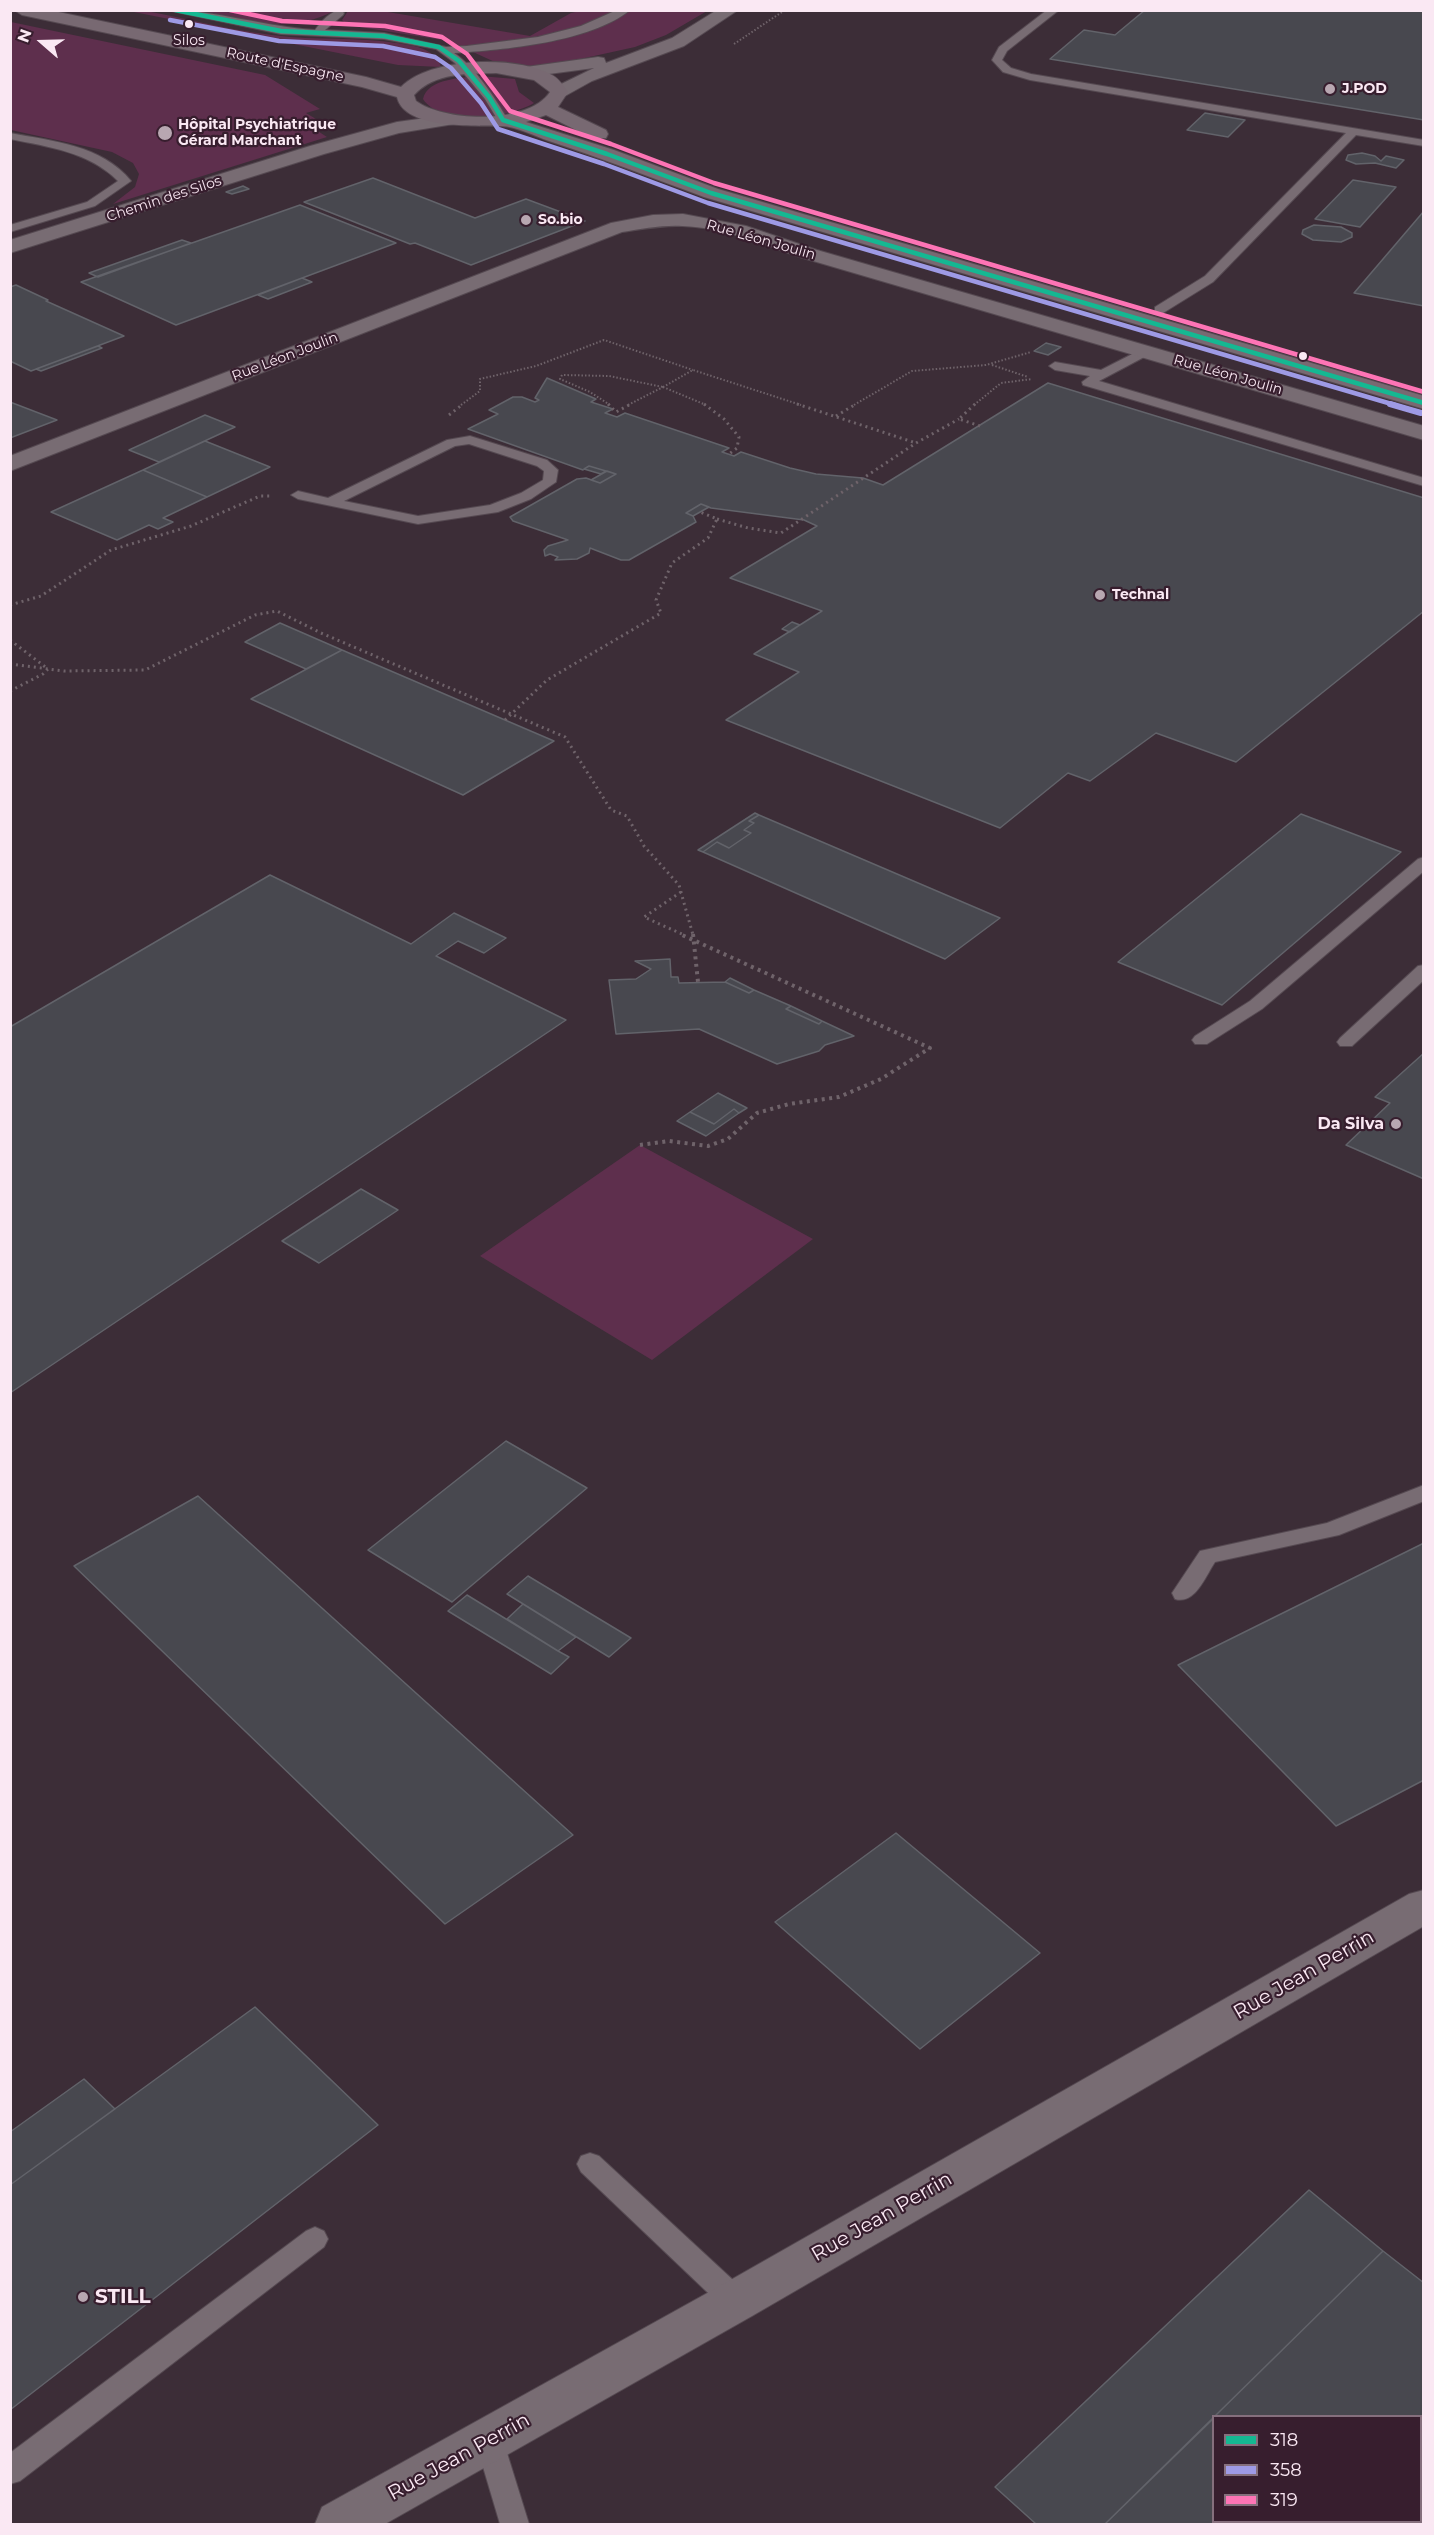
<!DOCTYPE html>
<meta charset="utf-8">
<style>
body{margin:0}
#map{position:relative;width:1434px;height:2535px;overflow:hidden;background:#3c2d37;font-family:Montserrat,sans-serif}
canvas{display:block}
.frame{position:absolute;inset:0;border:12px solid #fae8f3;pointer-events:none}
.legend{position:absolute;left:1212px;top:2415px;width:210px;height:108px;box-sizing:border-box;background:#371e2e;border:2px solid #856f7d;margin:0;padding:8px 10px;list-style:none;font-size:18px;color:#fae8f3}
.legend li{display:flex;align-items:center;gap:12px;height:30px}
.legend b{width:30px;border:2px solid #856f7d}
.north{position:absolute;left:12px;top:12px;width:60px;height:60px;-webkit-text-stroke:4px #371e2e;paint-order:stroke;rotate:290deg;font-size:16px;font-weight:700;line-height:24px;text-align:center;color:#fae8f3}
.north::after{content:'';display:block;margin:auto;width:21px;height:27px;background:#fae8f3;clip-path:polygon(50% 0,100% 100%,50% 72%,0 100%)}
</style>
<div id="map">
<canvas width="1434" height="2535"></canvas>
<div class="frame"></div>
<ul class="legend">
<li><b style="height:8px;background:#15b892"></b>318</li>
<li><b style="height:8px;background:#9e9ae5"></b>358</li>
<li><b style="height:8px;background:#fd74b5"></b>319</li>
</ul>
<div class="north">N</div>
</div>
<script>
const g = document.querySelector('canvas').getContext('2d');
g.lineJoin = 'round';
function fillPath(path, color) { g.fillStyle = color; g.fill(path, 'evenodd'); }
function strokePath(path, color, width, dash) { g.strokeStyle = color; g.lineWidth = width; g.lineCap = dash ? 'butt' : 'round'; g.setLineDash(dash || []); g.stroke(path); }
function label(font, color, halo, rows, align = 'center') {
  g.font = font + ' Montserrat,sans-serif'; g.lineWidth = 4.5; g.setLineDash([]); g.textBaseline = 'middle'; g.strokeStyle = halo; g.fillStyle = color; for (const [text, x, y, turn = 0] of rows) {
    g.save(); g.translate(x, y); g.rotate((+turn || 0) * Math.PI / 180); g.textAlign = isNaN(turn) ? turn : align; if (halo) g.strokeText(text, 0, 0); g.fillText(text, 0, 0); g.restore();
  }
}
fillPath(new Path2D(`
 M129 11H146C194 20 242 33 290 37 331 40 373 37 414 46 426 49 438 55 441 67L398 65Z
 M200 11H334C288 35 247 20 200 11Z
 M348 11H382L530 36 571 13 580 11H707L666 35 635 47 553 65 533 67 497 63 449 41 347 25 342 20Z
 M11 22 265 75 320 109 306 113 326 125 313 128 327 137 113 204 135 187 139 174 133 163 112 152 11 130Z
 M480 76 515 79 519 92 534 103C509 118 441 127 423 99 428 78 462 78 480 76Z
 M640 1145 813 1239 652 1360 480 1256Z`), '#5e2f4d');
const building = new Path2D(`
 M1145 10H1424V120L1050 59 1084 30 1115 35Z
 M1205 113 1245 120 1228 137 1187 130Z
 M1362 153 1375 156 1381 161 1386 156 1404 160 1396 168 1375 163 1356 164 1346 160 1348 155Z
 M373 178 475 218 526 199 585 221 471 265 415 243 410 244 304 202Z
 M1353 180 1396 187 1360 227 1315 219Z
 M243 186 249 189 232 194 226 192Z
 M300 205 396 243 176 325 81 282Z
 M1424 211V306L1354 293Z
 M1314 225 1341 227 1352 233V237L1341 242 1313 240 1302 234 1303 230Z
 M182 240 191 243 98 277 89 273Z
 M302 278 312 282 268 299 258 295Z
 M16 285 48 300 46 301 124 336 31 371 10 361V287Z
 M1046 343 1061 347 1048 355 1034 351Z
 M98 346 102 348 41 371 36 369Z
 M547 378 596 399 591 402 613 409 605 413 617 417 625 413 729 448 722 452 734 456 741 452 790 468 816 474 863 478 883 485 1048 383 1424 498V611L1236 762 1156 733 1090 781 1068 773 1000 828 726 720 799 672 754 654 822 611 730 578 817 526 804 520 711 508 701 504 686 513 693 516 696 522 629 560H621L590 548 589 553 577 559 555 560 558 557 550 554 545 556 544 550 548 546 568 540 513 521 510 517 577 479 586 478 600 483 616 474 589 466 583 470 468 429 498 414 489 410 513 397H522L535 402 539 400 535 398Z
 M10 402 57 420 10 438Z
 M205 415 235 427 159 462 129 450Z
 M205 441 270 467 207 497 143 470Z
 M589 466 606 471 601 474 584 469Z
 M143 470 207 497 163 518 173 522 158 529 149 525 117 540 51 512Z
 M607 471 616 474 600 483 591 480Z
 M701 504 709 507 693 516 686 513Z
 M792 622 800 625 790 632 782 629Z
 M280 623 342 650 306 669 245 642Z
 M342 650 505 720 554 741 463 795 251 699Z
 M755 813 759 815 749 821 754 823 744 830 751 833 729 848 717 842 703 852 698 850Z
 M1301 814 1401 852 1222 1005 1118 962Z
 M759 815 1000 918 945 959 703 852 717 842 729 848 751 833 744 830 754 823 749 821Z
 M270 875 411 944 454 913 506 938 484 953 458 941 436 956 566 1020 10 1393V1027Z
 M670 959 671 977H678L679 983 725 982 749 993 754 990 791 1006 786 1009 819 1024 822 1021 854 1036 825 1045 819 1051 777 1064 699 1029 616 1034 609 980 636 979 651 969 635 961Z
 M730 978 754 990 749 993 725 982Z
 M791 1006 822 1021 819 1024 786 1009Z
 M1424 1053V1179L1346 1145 1390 1103 1375 1097Z
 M718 1093 747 1108 739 1113 734 1109 714 1124 690 1112Z
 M734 1109 739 1113 706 1136 677 1121 690 1112 714 1124Z
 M361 1189 398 1210 319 1263 282 1241Z
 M506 1441 587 1488 452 1602 368 1550Z
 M198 1496 573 1835 445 1924 74 1566Z
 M1424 1543V1780L1336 1826 1178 1665Z
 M528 1576 631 1638 609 1657 507 1594Z
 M467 1595 558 1651 569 1657 551 1674 448 1611Z
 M523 1604 576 1637 558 1651 507 1619Z
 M896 1833 1040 1953 920 2049 775 1922Z
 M255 2007 378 2125 10 2410V2185Z
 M84 2079 115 2109 10 2185V2132Z
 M1309 2190 1383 2251 1105 2524H1036L995 2487Z
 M1383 2251 1424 2283V2524H1105L1214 2418V2522H1420V2416H1215Z`);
fillPath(building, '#48484f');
strokePath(building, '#62636a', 1.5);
const lane = new Path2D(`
 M167 10C217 10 265 27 315 30 322 21 330 11 341 10L344 13 343 15 325 30 384 33 446 47 467 46 538 37 581 26 617 10H630C591 42 503 50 454 53 475 67 495 98 508 120L503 123 499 122 485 99 455 63 436 49 384 39 281 34Z
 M1047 10H1059L1007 51 1002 60 1011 68 1031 74 1424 140V146L1356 135 1213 282 1163 313H1155V307L1205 276 1346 133 1030 80 1003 72 992 60 999 47Z
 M10 133C52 141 102 145 131 181L95 206 10 232V225L87 202 118 181C89 152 49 147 10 139Z
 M1144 348 1148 349 1150 352 1148 355 1099 381 1424 478V486L1083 385 1082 382 1090 376 1055 370 1049 366 1055 362 1101 370Z
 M470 436 547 460 558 470 556 482 531 499 498 512 418 524 298 499 291 495 298 491 328 498 447 440ZM469 444 537 466 544 471 543 480 521 493 490 505 418 516 344 501 455 446Z
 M1424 857V871L1262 1009 1207 1044H1195L1192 1040 1195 1036 1250 1001 1418 859Z
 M1424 965V980L1352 1046H1340L1337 1042 1340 1038 1418 966Z
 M1424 1485V1501L1339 1535 1215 1562C1205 1577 1195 1605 1175 1599L1172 1593 1200 1551 1327 1523Z
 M590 2153 599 2156 746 2292 750 2301 746 2310 736 2313 726 2310 581 2172 577 2164 581 2156Z
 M315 2227 324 2231 328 2239 324 2247 20 2481 10 2484V2453L306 2231Z
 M489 2427 499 2431 503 2440 529 2524H500L475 2440 479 2431Z`);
const street = new Path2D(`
 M717 10H738L684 46 592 81 565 96H553L550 92 553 88 594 68 526 77 520 76 517 72 520 68 526 67 598 57 604 58 606 63 672 38Z
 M448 115 454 116 457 120 454 124 399 133 324 154 10 253V240L310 146 397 122Z
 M683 214 746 226 817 250 1424 426V440L803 258C764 245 724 227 682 226 662 225 642 229 622 232L10 471V456L611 223 653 215Z
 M1424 1890V1926L752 2316 385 2524H315L322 2507 720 2286 1409 1894Z`);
const primary = new Path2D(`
 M14 10H49L366 77 401 87C429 57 518 55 552 75 559 79 563 85 568 92L558 107 606 130 608 134 606 138H592L546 115 526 122 614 150 718 189 1424 396V409L704 197C653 178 601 158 549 141 534 136 516 126 501 126 476 125 404 130 397 97L362 87 22 15ZM496 73 534 80 550 92C528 125 445 122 416 101L414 95C435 72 468 74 496 73Z`);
strokePath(lane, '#554951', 2);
strokePath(street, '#554951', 2);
strokePath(primary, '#554951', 2);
strokePath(new Path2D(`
 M734 44 785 10
 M992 365 1028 377
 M663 387 706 405
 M663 387 693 370 801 405
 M461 405 480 391V379L536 366 604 340 693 370
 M610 405 590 392 560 379 562 375 609 376 663 387
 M628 405 663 387
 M854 405 912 371 986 365 1031 352
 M974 405 1001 383 1032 379`), '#6f636a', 2, [1.5, 2]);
strokePath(new Path2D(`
 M608 404 616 412 631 404
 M704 404 724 419 739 437 737 448 729 454
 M797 404 916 443
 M975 404 959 419 980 426
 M449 415 463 404
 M836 416 856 404
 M717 519 748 528 781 533 916 443 959 419
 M10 605 41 596 111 550 191 526 260 496H270
 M10 640 48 669 43 674 10 691
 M10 664 64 671 145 670 255 615 277 611 321 633 565 737 611 810 627 816 644 846 679 885 693 935
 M505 720 547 680 661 613 656 600 672 563 708 538 717 519 700 512
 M681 892 644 917 684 935`), '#6f636a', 3, [2, 4]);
strokePath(new Path2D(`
 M693 934 698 982
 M640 1145 669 1141 708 1146 728 1139 757 1113 789 1104 839 1097 881 1079 930 1048 680 934`), '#6f636a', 4, [3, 4.5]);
fillPath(lane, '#786c73');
fillPath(street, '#786c73');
fillPath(primary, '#786972');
strokePath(new Path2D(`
 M175 10 281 31 384 36 439 47 459 61 489 97 503 120 607 154 711 193 1424 403`), '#15b892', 4.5);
strokePath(new Path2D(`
 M170 20 279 41 383 46 435 57 451 68 481 103 498 129 604 164 708 203 1395 405`), '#9e9ae5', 4.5);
strokePath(new Path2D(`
 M1390 404 1421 413`), '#9e9ae5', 6);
strokePath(new Path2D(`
 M230 10 282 21 385 26 442 37 467 54 510 111 611 144 714 183 1424 392`), '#fd74b5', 4.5);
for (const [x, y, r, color] of [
 [189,24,5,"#fae8f3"],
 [1330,89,6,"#b8a7b1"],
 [165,133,8,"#b8a7b1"],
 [526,220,6,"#b8a7b1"],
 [1303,356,5,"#fae8f3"],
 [1100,595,6,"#b8a7b1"],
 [1396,1124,6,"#b8a7b1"],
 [83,2297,6,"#b8a7b1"]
]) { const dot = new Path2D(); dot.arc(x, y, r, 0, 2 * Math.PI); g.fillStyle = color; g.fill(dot); strokePath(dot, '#371e2e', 2); }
label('14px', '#fae8f3', '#371e2e', [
 ["Silos",189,41]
]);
label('14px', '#fae8f3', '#371e2e', [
 ["Route d'Espagne",285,65,12],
 ["Chemin des Silos",164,199,-18],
 ["Rue Léon Joulin",761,240,16],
 ["Rue Léon Joulin",285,357,-21],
 ["Rue Léon Joulin",1228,375,16]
]);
label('bold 14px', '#fae8f3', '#371e2e', [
 ["J.POD",1342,89],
 ["Hôpital Psychiatrique",178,125],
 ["Gérard Marchant",178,141],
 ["So.bio",538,220],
 ["Technal",1112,595]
], 'left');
label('bold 16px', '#fae8f3', '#371e2e', [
 ["Da Silva",1384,1124]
], 'right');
label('20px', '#fae8f3', '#371e2e', [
 ["Rue Jean Perrin",1304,1975,-30],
 ["Rue Jean Perrin",882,2217,-30],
 ["Rue Jean Perrin",459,2457,-29]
]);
label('bold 20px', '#fae8f3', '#371e2e', [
 ["STILL",95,2297]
], 'left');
</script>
